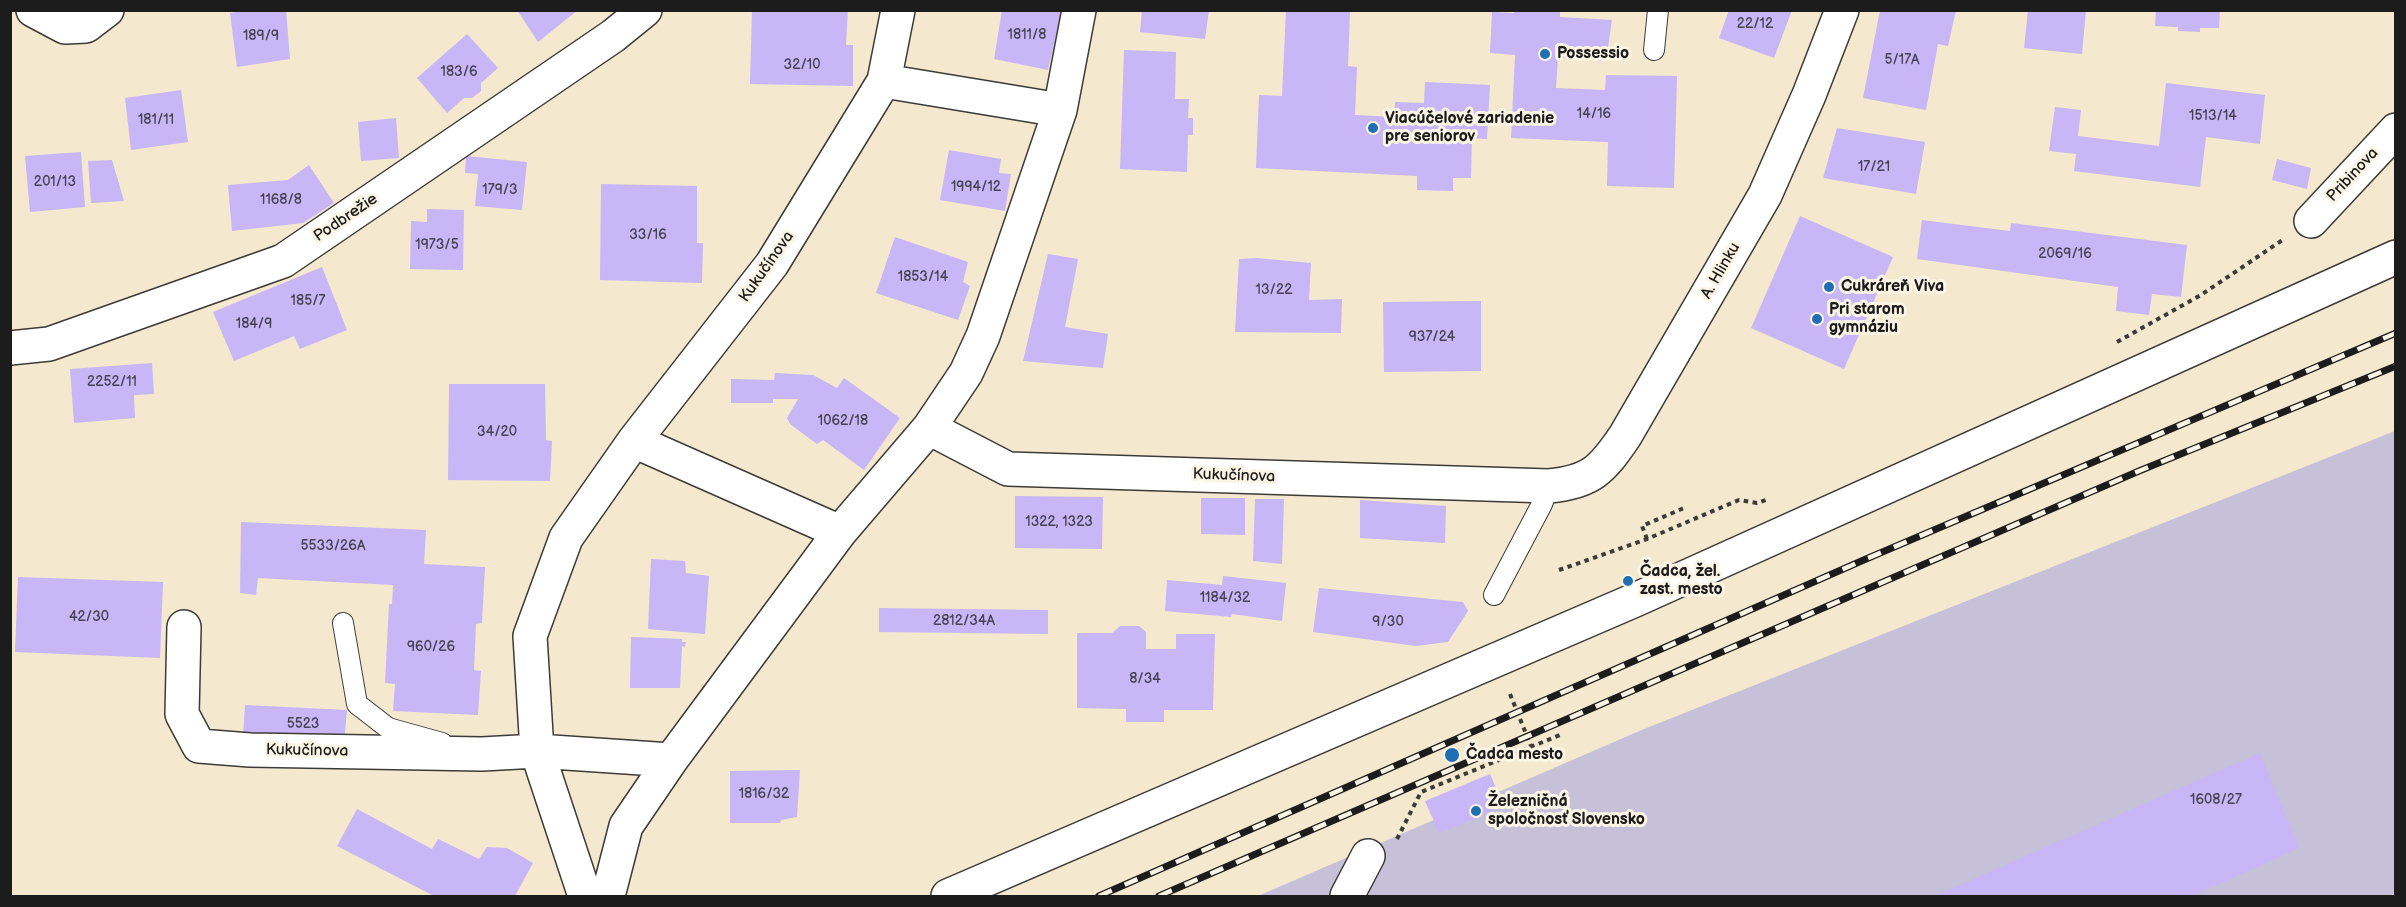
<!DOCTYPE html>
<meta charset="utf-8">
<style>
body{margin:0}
#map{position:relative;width:2406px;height:907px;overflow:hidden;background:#f4e8ce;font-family:"Balsamiq Sans",sans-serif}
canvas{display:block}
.frame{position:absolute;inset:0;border:12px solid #1c1c1c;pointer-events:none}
</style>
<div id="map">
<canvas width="2406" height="907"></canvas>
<div class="frame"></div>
</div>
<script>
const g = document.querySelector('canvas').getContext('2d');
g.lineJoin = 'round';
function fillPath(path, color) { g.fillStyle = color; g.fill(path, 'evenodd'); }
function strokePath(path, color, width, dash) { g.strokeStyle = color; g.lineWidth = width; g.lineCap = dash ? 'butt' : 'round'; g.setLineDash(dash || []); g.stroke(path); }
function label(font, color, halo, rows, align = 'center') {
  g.font = font + ' "Balsamiq Sans",sans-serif'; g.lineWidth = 6; g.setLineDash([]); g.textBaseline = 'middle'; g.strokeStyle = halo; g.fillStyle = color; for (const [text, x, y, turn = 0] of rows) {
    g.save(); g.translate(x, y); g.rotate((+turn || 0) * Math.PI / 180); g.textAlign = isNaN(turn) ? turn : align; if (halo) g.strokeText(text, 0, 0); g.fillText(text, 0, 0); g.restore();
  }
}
fillPath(new Path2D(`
 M2395 431V896H1258L1644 729Z`), '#c6c0d9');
fillPath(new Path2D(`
 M249 10H286L290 59 237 67 230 13Z
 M517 10H578L538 42Z
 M752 10H848L846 45H853V86L750 84Z
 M1002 10H1062L1048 70 994 59Z
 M1142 10H1209L1205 39 1140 32Z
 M1286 10H1350L1348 66 1357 67 1355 115 1394 117 1395 102 1424 103 1425 82 1490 85 1487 139 1472 138 1471 178H1453V191L1417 190V176L1256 168 1259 95 1282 96Z
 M1514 10H1560V17L1612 20 1606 61 1558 58 1556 88 1605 90 1606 75 1677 76 1674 188 1607 186 1608 142 1511 138 1515 55 1490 53 1492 12 1514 13Z
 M1729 10H1792L1774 58 1719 38Z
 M1880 10H1956L1948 46 1938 44 1926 110 1863 98Z
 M2028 10H2086L2082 54 2024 48Z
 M2156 10H2220L2219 28H2200V32L2178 31V27L2155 26Z
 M467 34 498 68 481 83V91L472 98H464L447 113 417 78Z
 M1124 50 1176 52 1175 99H1189L1188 118H1193V135H1188L1187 172 1120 169Z
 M2166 83 2265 95 2260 144 2206 137 2200 187 2074 171 2076 154 2049 151 2055 107 2081 110 2078 136 2159 146Z
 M181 90 188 142 131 150 125 98Z
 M396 118 399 158 361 161 358 122Z
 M1837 128 1925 142 1916 194 1823 178Z
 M949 150 1001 159 999 173 1011 174 1005 211 940 200Z
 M81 152 85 207 30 212 25 156Z
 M466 156 527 162 522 210 475 206 478 174 465 173Z
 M2277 159 2311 168 2307 189 2272 180Z
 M112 160 124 201 91 203 88 161Z
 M309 165 334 203 303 223 232 231 228 185 288 180Z
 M601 184 697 186V243H703L702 283 600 280Z
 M427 209 464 210 463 270 410 269 411 221 427 222Z
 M1800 216 1893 257 1844 369 1751 328Z
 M1922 220 2010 231 2011 223 2187 245 2181 297 2152 294 2149 315 2116 311 2118 287 1917 259Z
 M895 237 968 262 963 282 970 286 958 320 876 293Z
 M1048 254 1078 259 1065 327 1108 334 1103 368 1023 361Z
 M1256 258 1311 263 1309 300 1342 299 1341 333 1235 332 1239 259Z
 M322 267 347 330 300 349 294 336 234 361 213 312Z
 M1481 301V371L1384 372 1383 302Z
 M152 363 154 394 134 395 135 418 74 423 70 369Z
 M775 373 813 375 837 388 844 378 900 418 864 470 823 440 817 444 790 424 787 418 798 399H773V403H731V379L774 380Z
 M449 384H545L546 440 552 441 550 481 448 480Z
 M1015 496 1103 497 1102 549 1015 548Z
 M1201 498H1245V535L1201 534Z
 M1255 499H1284L1282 564 1253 561Z
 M1360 500 1446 506 1445 543 1360 538Z
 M241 522 426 530 424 564 485 567 482 623 476 624 474 670 481 671 478 715 393 711 395 684 385 683 389 604H392L393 585 258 578 256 595 240 593Z
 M651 559 685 561 686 573 709 576 705 634 648 629Z
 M1223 576 1286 583 1282 621 1232 614 1231 617 1165 611 1167 580 1222 585Z
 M18 577 163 582 160 658 15 652Z
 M1319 588 1463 602 1468 611 1448 642 1416 646 1313 632Z
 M879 608 1048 610V634L879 632Z
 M1120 626H1139L1146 632V649H1176V634H1215L1213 710H1164V722H1126V709L1077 708V633H1112Z
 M631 637 682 639V642H686L685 647 682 646 680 688H630Z
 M245 705 347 710 344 743 243 737Z
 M2260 753 2299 848 2192 896H1935Z
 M800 770 797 817 781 820 780 823H730V771Z
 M1490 774 1504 806 1439 833 1425 801Z
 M357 809 432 849 438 839 479 859 487 847 507 848 533 863 515 896H434L337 846Z`), '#c8b6f6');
const lane = new Path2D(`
 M1654 50 1658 10
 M1494 595 1542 504 1549 486
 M343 623 357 704 388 728 442 743`);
const street = new Path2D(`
 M33 10 65 27 86 26 107 10
 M884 81 1060 110
 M2311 221 2396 130
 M10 348 49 344 283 261 613 36 645 10
 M929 428 1008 469 1549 486C1591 482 1602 470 1625 436L1765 195 1809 95 1842 10
 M634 441 840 532
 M184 627 182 714 199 746 250 750 482 754 537 751 671 760
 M585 896 537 751 530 636 566 538 634 441 772 264 884 81 898 10
 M608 896 626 826 671 760 840 532 929 428 966 373 983 336 1060 110 1079 10
 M1347 896 1368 856`);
const primary = new Path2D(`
 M948 896 1635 600 2396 257`);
strokePath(lane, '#3c3b37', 22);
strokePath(street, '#3c3b37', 36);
strokePath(primary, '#3c3b37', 36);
strokePath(new Path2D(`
 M2117 342 2201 295 2284 239
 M1647 539 1642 526 1684 508
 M1559 570 1647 539 1739 500 1757 503 1769 499
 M1510 694 1531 746
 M1397 839 1421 792 1560 735`), '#3c3b37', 4, [4.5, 4.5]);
strokePath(lane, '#fff', 20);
strokePath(street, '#fff', 33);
strokePath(primary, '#fff', 33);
const rail = new Path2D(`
 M1099 896 1866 559 2396 333
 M1159 896 2139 471 2396 366`);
strokePath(rail, '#1c1c1c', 7);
strokePath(rail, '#fcf5e5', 4.5, [14]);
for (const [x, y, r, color] of [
 [1545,54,6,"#1f6fb2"],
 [1373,128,6,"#1f6fb2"],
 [1829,287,6,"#1f6fb2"],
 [1817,319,6,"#1f6fb2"],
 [1628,581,6,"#1f6fb2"],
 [1452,755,8,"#1f6fb2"],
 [1476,811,6,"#1f6fb2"]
]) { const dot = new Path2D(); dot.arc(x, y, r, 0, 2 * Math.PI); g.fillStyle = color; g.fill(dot); strokePath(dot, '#fcf5e5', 2); }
label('14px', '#474252', null, [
 ["22/12",1755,24],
 ["1811/8",1027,35],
 ["189/9",261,36],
 ["5/17A",1902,60],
 ["32/10",802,65],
 ["183/6",459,72],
 ["14/16",1594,114],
 ["1513/14",2213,116],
 ["181/11",156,120],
 ["17/21",1874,167],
 ["201/13",55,182],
 ["1994/12",976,187],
 ["179/3",500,190],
 ["1168/8",281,200],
 ["33/16",648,235],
 ["1973/5",437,245],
 ["2069/16",2065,254],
 ["1853/14",923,277],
 ["13/22",1274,290],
 ["185/7",308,301],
 ["184/9",254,324],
 ["937/24",1432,337],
 ["2252/11",112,382],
 ["1062/18",843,421],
 ["34/20",497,432],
 ["1322, 1323",1059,522],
 ["5533/26A",333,546],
 ["1184/32",1225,598],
 ["42/30",89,617],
 ["2812/34A",964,621],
 ["9/30",1388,622],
 ["960/26",431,647],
 ["8/34",1145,679],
 ["5523",303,724],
 ["1816/32",764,794],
 ["1608/27",2216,800]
]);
label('bold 16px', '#1c1c1c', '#fcf5e5', [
 ["Possessio",1557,54],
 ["Viacúčelové zariadenie",1385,119],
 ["pre seniorov",1385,137],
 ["Cukráreň Viva",1841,287],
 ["Pri starom",1829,310],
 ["gymnáziu",1829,328],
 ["Čadca, žel.",1640,572],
 ["zast. mesto",1640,590],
 ["Čadca mesto",1466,755],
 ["Železničná",1488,802],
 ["spoločnosť Slovensko",1488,820]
], 'left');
label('16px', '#1c1c1c', '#fcf5e5', [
 ["Pribinova",2353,175,-47],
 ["Podbrežie",346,218,-34],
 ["Kukučínova",767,267,-55],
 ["A. Hlinku",1721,271,-60],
 ["Kukučínova",1234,476,2],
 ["Kukučínova",307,751,1]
]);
</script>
